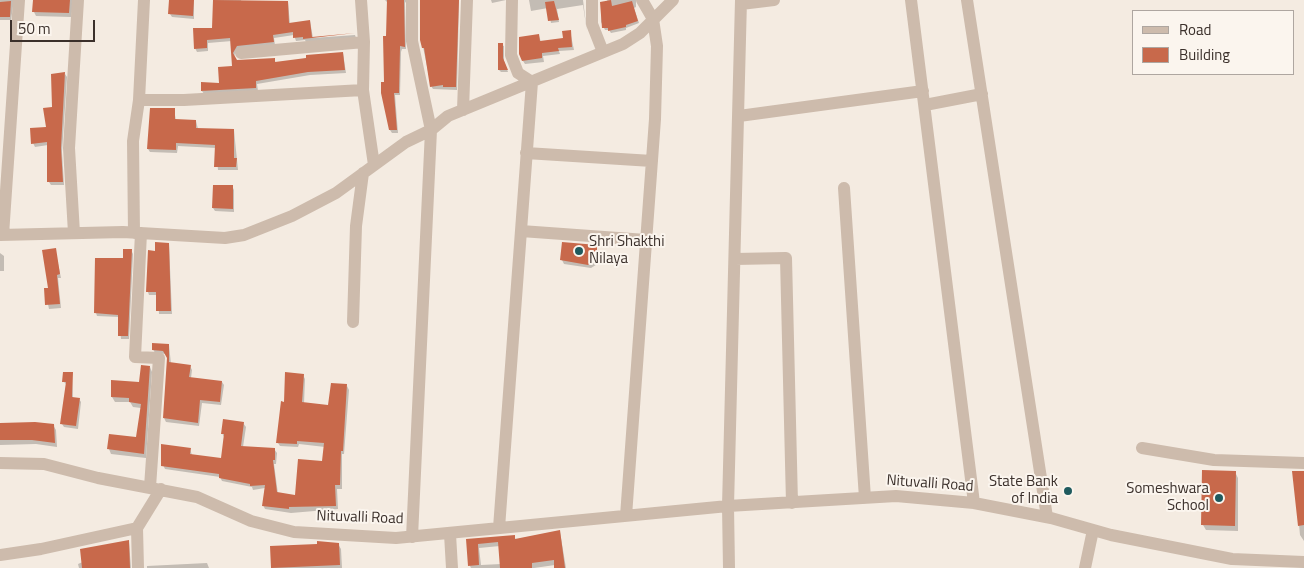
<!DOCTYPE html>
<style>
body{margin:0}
#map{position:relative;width:1304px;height:568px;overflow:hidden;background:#f4ebe1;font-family:"Titillium Web",sans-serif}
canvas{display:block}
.legend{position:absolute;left:1132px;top:10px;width:162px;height:65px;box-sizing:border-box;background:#fbf5ee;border:1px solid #aea6a0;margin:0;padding:6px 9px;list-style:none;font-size:15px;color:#3b302b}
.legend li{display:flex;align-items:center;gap:10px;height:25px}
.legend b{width:25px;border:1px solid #aea6a0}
.scale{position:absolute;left:10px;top:20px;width:85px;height:22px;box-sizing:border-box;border:2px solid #3b302b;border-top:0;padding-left:6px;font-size:15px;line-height:18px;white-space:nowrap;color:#3b302b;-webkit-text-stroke:4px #fbf5ee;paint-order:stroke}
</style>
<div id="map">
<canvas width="1304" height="568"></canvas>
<ul class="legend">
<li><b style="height:6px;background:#cdbbac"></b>Road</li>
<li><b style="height:14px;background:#c8694b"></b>Building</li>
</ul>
<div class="scale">50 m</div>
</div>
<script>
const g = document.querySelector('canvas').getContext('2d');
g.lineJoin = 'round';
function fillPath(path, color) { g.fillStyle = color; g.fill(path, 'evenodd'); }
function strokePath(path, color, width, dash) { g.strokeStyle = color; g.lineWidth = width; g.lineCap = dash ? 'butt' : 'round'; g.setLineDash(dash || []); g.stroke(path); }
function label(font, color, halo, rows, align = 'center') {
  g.font = font + ' "Titillium Web",sans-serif'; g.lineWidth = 4; g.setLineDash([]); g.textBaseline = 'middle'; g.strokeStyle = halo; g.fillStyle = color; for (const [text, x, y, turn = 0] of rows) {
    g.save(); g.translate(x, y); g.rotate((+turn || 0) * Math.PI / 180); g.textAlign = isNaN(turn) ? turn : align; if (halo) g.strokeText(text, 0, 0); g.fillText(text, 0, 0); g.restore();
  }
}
fillPath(new Path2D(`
 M0 0H14L11 20H0Z
 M34 0H74L71 17 36 16 34 12Z
 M171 0H194V19L172 17 170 14Z
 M214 0H241L242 3 288 2 290 24 310 21 313 38 355 35 356 38 306 42 305 40 296 41 294 35 274 38 275 45 235 53 234 57 237 62 274 59 276 63 343 53 346 73 310 75 257 84 258 91 204 94 202 91 221 84 233 67 232 41 208 43V51L197 52 195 48 213 30Z
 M385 0H407L405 3 406 49H402L401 52 400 95H395L398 133H392L390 130 385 83 388 3Z
 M421 0 459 1 457 90 433 89 431 86 423 47Z
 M491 0H506L492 3Z
 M529 0H583L587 32 583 5 557 9 559 22 551 23 548 8 531 11Z
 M607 0H636V7L634 8 639 23 626 28V30L611 33 609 30H605L601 22V3L608 2Z
 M570 31 574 50 559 51 560 54 543 56 544 62 525 64 523 61 539 36 541 42 564 39Z
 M499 44 504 46V61L508 72H501L499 70Z
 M65 74 67 77 62 152 64 185H51L49 182 48 145 35 147 33 143 47 128Z
 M174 109 176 121H196L198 129 234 130 238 170H218L216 148 178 146 177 153 150 152 148 149Z
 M232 186 234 190V212L215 211 213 208Z
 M169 244 172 314H159L158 295H149L148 292 156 252Z
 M596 246 599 263 591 268 564 264 562 260Z
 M55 249 61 278H58L61 308 49 309 45 290 49 289Z
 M131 250 133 254 129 339H121L119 317 97 316 96 313 124 259Z
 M0 253 4 256V271H0Z
 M169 345 171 364 190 366 192 370 191 378 222 382 224 385 221 405 202 403 199 426 166 422 164 418 168 358 166 354 155 353 153 349Z
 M150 367 152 372 146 458 111 454 109 449 137 439 141 408 133 407 130 402H115L112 397 140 383Z
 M72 373 73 399H79L81 402 78 429 64 427 62 424 67 385 64 382Z
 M303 375 305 379 304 404 329 406 347 386 349 390 344 454H342V489H337L338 509 291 513 265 509 263 505 265 488 253 490 252 487 222 481 220 477 165 469 163 465 190 449 192 455 222 460 224 437 222 433 243 423 246 427 243 447 274 449 277 453 276 464H274L278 494 296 496 323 462 325 447 299 444 298 447 280 446 278 443 285 403Z
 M0 425H53L56 430 57 447 36 444 0 445Z
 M1235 472 1238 478V531L1206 530 1203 525Z
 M1294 472H1304V541L1300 535Z
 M560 532 566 568H555V565L534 568H471L470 566 468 541 514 536 516 540ZM500 546 501 564 481 565 479 548Z
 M129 542 131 568H79L78 564Z
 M338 544 341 549 342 568H272L271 547Z
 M207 563 209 568H147V566Z`), '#0003');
fillPath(new Path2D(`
 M33 0H70L69 13 32 12Z
 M169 0H194L193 16 168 14Z
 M213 0 288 1 289 23 310 20 312 37 355 33 303 39V37L293 38V32L273 35 274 42 237 46 233 53 237 60 275 58V62L306 58V55L343 52 345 70 308 72 256 81V88L201 91V82L219 83 218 67 232 66 230 38 207 40V48L194 49 193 28H212Z
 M387 0H404L405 47 400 46V48L399 93H394L397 130H389L381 93V82H384L383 36H386Z
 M420 0H459L456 87H443V85L430 87 424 48H422L420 40Z
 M611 0 612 6 632 1 638 21 626 25V27L608 31V28H602L600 2Z
 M11 1 10 17H0V2Z
 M554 1 559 20 548 21 545 2Z
 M571 30 572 47 558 48 559 51 542 53V58L522 61 519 54V37L539 34 540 41 563 38 562 31Z
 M498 43H503V58L508 70H498Z
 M65 72 61 148 63 182H47V142L31 144 30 128 46 127 43 108 52 107 51 74Z
 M150 108H175V119L196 120V128L234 129V158H237L236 167H214L215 145 176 143V150L147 149Z
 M213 185H233V209L212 208Z
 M155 242 169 243 171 311H156V292H146L148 250 155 251Z
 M562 242 597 245V259L588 265 560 260Z
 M56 248 60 274 57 275 60 304 45 305 44 288H48L42 250Z
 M123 249H132L128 336H118V315L94 313 95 258H123Z
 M152 343 169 344V362L191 365 189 377 222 381 220 402 200 400 198 423 163 418 167 358 163 351 152 350Z
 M141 365 150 366 144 454 107 449 109 434 136 437 141 404 129 402V398L111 397V380L139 382Z
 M63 372H73L72 397 80 398 76 426 60 424 66 382H62Z
 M285 372 304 374 302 402 328 405 331 383 347 384 343 451H341L340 485H335L336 506 289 507V509L262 506 265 485 250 486V484L219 478V474L161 466V444L191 448 190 454 221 458 224 434H221L223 419 244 422 241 446 275 448V460H273L277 492 295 495 298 459 322 461 324 443 297 441V444L276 443 281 401 284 402Z
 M35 422 54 424 55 443 32 440H0V423Z
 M1202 470 1236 471 1235 526 1201 525Z
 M1292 471H1304V525L1298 526Z
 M560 530 565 568H554V560L532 563V568H500L498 542 478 544 479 565 468 566 466 539 515 535V539Z
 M129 540 130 568H82L80 549Z
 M317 541 339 543 340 565 271 568 270 546 317 544Z`), '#c8694b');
strokePath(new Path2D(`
 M361 0 364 42 363 90 374 165
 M412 0V41L431 130 412 537
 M592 0V24L603 52
 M911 0 974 503
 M967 0 1047 517
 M741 4 774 0
 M241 53 364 42
 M139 100H184L363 90
 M925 105 982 94
 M463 110 467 0
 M739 116 923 91
 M526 153 652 161
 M844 188 865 498
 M521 231 646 240
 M74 233 69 148 78 0
 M134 233 133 141 139 100 144 0
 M141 233 135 357 159 358 150 487
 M0 235 123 232 225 238 244 235 292 216 336 193 406 142 431 130 448 116 623 44 640 33 673 0
 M3 235 19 0
 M735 259 786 258 792 503
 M353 322 356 226 363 173
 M1142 448 1214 460 1304 463
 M0 463 44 464 98 478 197 497 251 521 294 532 396 538 728 506 896 496 974 503 1051 518 1111 535 1232 559 1304 562
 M626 516 655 119 657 46 653 19 642 0
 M499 528 532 82 518 73 511 55 512 0
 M450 534 452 568
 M0 555 41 549 137 528
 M138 568 137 528 161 489
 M729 568 728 506 741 0
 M1085 568 1093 530`), '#cdbbac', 12);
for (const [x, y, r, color] of [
 [579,251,5,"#1f5a5e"],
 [1068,491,5,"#1f5a5e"],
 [1219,498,5,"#1f5a5e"]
]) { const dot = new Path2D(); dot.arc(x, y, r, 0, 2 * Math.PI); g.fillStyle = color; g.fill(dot); strokePath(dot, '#fbf5ee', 2); }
label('15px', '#3b302b', '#fbf5ee', [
 ["Shri Shakthi",589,242,"left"],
 ["Nilaya",589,259,"left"],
 ["State Bank",1058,482],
 ["of India",1058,499],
 ["Someshwara",1209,489],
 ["School",1209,506]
], 'right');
label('15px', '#3b302b', '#fbf5ee', [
 ["Nituvalli Road",930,484,4],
 ["Nituvalli Road",360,518,2]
]);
</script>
